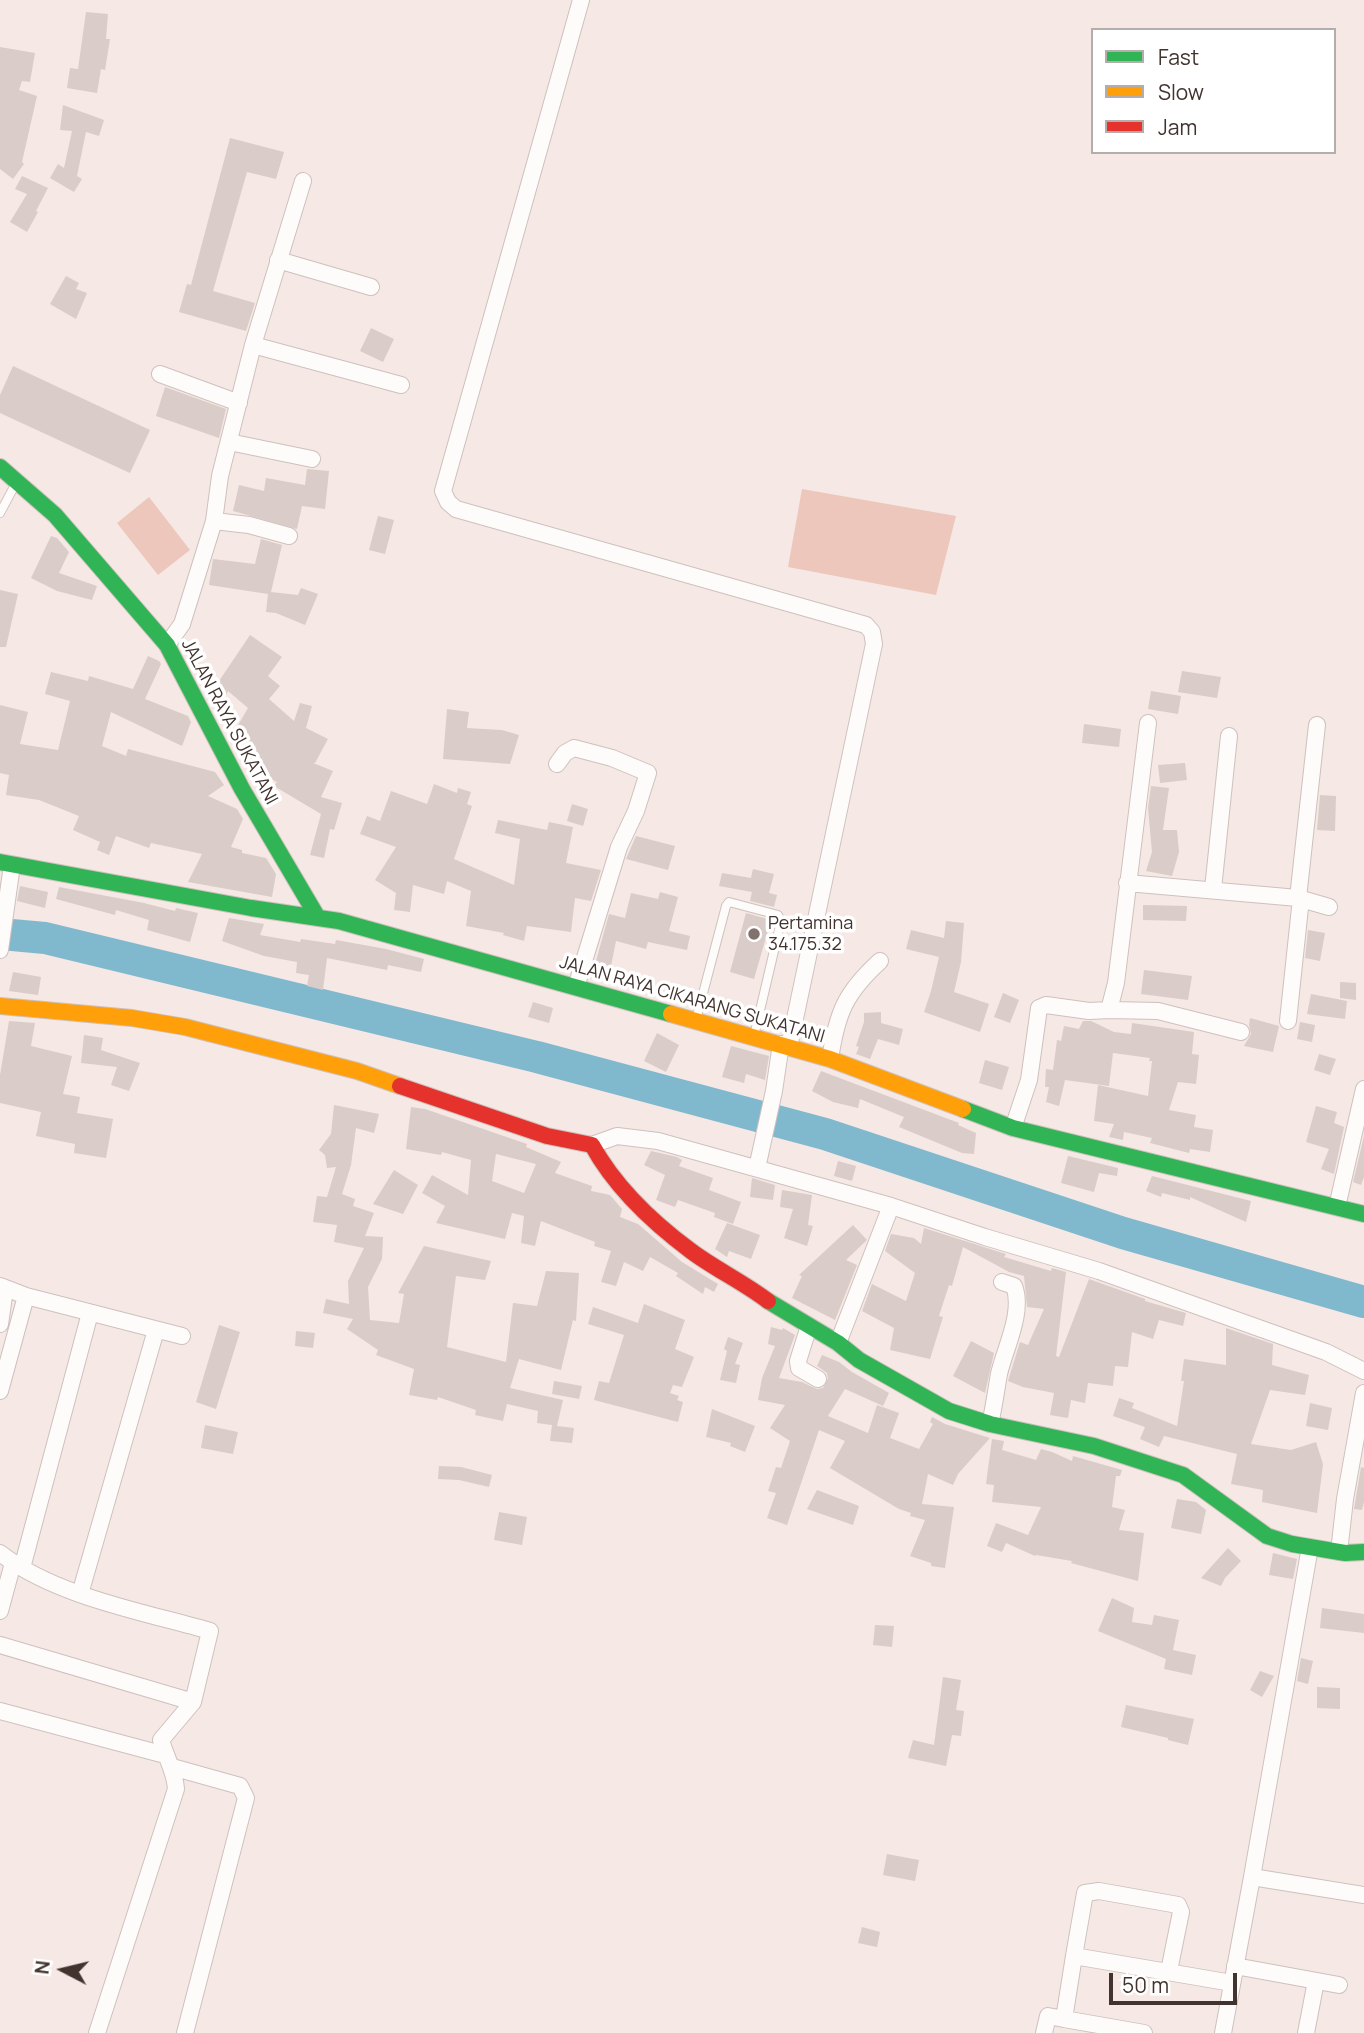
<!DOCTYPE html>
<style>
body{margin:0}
#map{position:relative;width:1364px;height:2033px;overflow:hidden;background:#f6e8e4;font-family:Manrope,sans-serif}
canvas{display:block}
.legend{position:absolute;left:1091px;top:28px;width:245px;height:126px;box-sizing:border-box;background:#fff;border:2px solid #b3adab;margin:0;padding:9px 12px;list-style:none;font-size:21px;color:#42332e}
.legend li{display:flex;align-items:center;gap:14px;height:35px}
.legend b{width:35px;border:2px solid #b3adab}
.north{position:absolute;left:28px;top:1935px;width:70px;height:70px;-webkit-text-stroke:5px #fff;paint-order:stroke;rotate:277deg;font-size:19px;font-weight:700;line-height:28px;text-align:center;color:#42332e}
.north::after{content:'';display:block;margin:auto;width:24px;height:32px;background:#42332e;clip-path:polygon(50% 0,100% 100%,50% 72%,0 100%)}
.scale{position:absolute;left:1109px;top:1973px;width:128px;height:32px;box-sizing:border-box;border:4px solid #42332e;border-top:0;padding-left:9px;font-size:21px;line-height:24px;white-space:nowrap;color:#42332e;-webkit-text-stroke:5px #fff;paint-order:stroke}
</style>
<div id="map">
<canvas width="1364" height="2033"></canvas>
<ul class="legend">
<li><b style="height:9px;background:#30b455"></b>Fast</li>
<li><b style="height:9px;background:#ff9f0a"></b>Slow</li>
<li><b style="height:9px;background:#e5322d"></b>Jam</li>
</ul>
<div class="north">N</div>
<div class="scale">50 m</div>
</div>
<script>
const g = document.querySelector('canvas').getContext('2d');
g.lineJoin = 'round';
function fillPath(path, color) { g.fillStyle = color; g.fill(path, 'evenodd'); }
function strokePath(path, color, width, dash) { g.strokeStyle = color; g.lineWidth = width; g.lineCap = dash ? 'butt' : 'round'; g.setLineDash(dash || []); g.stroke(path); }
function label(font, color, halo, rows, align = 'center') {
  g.font = font + ' Manrope,sans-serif'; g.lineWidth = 7; g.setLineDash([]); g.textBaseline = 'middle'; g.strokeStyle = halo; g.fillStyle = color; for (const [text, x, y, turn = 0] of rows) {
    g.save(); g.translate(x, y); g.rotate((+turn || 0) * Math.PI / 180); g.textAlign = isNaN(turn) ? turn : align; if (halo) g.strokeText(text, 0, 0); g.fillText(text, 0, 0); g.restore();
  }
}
fillPath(new Path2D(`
 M802 489 956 516 936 595 788 567Z
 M149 497 190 550 158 575 117 523Z`), '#edc7bc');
strokePath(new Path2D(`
 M0 934 45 938 260 990 537 1057 825 1134 1123 1233 1364 1302`), '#80b8ce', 32);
fillPath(new Path2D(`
 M86 12 108 14 106 39H110L105 70 101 69 97 93 67 88 70 68 78 69Z
 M0 47 35 53 30 82 22 81 19 90 37 96 22 162 24 164 13 179 0 169Z
 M63 105 104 120 99 136 86 132 77 176 82 179 74 192 50 178 58 164 64 168 72 131 60 130Z
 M230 138 284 152 276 179 247 172 213 291 255 303 246 331 179 312 187 284 191 285Z
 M22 176 48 188 36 211 38 212 27 232 10 222 27 194 15 189Z
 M66 276 79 283 76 289 87 293 76 319 50 304Z
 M371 328 394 339 383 362 360 351Z
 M13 366 150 430 130 473 0 413V395Z
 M165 387 226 409 219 438 156 416Z
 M307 469 329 471 325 509 302 506 297 529 233 511 239 485 264 491 266 478 305 485Z
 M378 516 394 520 385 554 369 550Z
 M51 536 57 538 69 552 59 573 97 586 92 600 57 591 31 578Z
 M261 539 282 545 271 592 298 595 301 588 318 594 305 625 276 613 266 612 268 594 209 585 213 559 255 564Z
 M0 590 18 594 6 647H0Z
 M250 635 282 657 268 676 280 686 269 699 294 721 300 703 312 706 306 728 328 739 315 763H313L333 771 321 797 342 803 334 830 330 829 324 858 310 855 321 814 274 786 277 782 248 768 245 764 242 759 256 747 245 738 249 734 237 727 248 708 228 691 226 695 215 687Z
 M148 656 159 661 161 664 145 699 188 716 191 722 182 746 111 712 102 746 126 756 128 749 215 772 224 785 208 796 237 809 243 819 231 847 242 850V853L266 858 276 874 272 897 188 882 202 854 151 843 149 848 116 836 109 855 97 850 100 842 73 830 79 816 39 800 6 795 9 775 0 773V705L28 712 20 744 58 750 70 701 45 694 51 672 88 681 89 676 133 689Z
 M1182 671 1221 677 1217 698 1178 692Z
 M1151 691 1181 696 1178 714 1148 709Z
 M447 709 469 712 467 728 502 730 519 735 510 764 443 759Z
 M1084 724 1121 729 1119 747 1082 743Z
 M1185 763 1187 780 1160 783 1158 765Z
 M434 784 457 793 458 788 471 792 467 804 472 806 454 859 514 885 520 839 495 833 498 820 547 830 549 822 573 827 566 863 601 870 591 901 575 898 571 932 527 926 524 941 503 935 504 933 466 926 471 891 447 881 444 894 413 885 410 912 394 910 396 893 375 880 396 847 360 834 367 816 380 821 391 791 427 804Z
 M1151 786 1169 788 1163 830H1177L1179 852 1172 876 1146 871 1152 852 1148 808Z
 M1320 795 1336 796 1335 831 1317 830Z
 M572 804 588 809 583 826 567 821Z
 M636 836 675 846 668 870 626 859Z
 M753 869 774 874 769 893 777 895 774 907 750 901 752 892 719 886 722 873 751 878Z
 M20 886 48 892 45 908 17 901Z
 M59 887 144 903 175 911 176 908 198 913 190 942 147 930 149 920 116 910 115 915 56 899Z
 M660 892 678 897 669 931 690 936 687 950 648 942 646 949 616 941 610 971 594 968 609 914 625 918 631 893 658 899Z
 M1143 905 1187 906 1186 921 1143 920Z
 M746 913 771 920 754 979 730 972Z
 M229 918 264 924 260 935 300 942 301 939 335 944 336 940 386 949 424 959 421 972 388 965 387 970 327 958 323 990 307 986 309 975 296 973 297 962 264 956 222 941Z
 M946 921 964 923 961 962 954 992 989 1004 980 1032 924 1012 931 991 939 957 906 949 911 930 944 938Z
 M1308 930 1325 933 1320 961 1305 958Z
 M1144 970 1192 976 1188 1000 1141 994Z
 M13 972 41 977 38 995 9 991Z
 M1340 982 1356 983V1000L1340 998Z
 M1003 993 1019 1000 1010 1023 994 1017Z
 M1311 994 1347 1001 1345 1019 1307 1014Z
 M533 1002 553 1008 549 1023 528 1017Z
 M881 1012V1023L903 1029 899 1045 878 1039 870 1059 856 1054 859 1047 856 1046 864 1022V1013Z
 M1250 1018 1279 1026 1273 1052 1244 1046 1251 1034 1249 1025Z
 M9 1021 35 1023 31 1046 72 1056 63 1094 80 1097 77 1113 113 1119 106 1158 74 1153 75 1144 36 1136 41 1112 0 1103V1075Z
 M1083 1021H1091L1114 1032 1131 1034 1132 1023 1194 1032 1192 1054 1199 1055 1196 1084 1178 1082 1169 1110 1196 1115 1194 1127 1213 1130 1210 1152 1190 1149 1189 1153 1150 1143 1152 1138 1124 1132 1123 1140 1109 1137 1114 1124 1094 1121 1098 1085 1148 1096 1152 1061H1149L1150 1058 1113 1053 1109 1086 1065 1080 1059 1106 1046 1102 1049 1087H1045L1046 1069 1053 1070 1057 1040 1061 1041 1064 1026 1079 1029Z
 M1300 1022 1315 1025 1312 1042 1297 1039Z
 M657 1033 679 1045 666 1072 644 1061Z
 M84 1035 103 1038 101 1050 140 1063 129 1091 111 1085 117 1067 81 1063Z
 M731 1046 769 1056 765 1080 746 1074 744 1083 722 1077Z
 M1319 1054 1336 1059 1330 1075 1314 1070Z
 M985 1060 1009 1067 1002 1090 979 1083Z
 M821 1071 959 1123 958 1125 976 1133 974 1154 962 1153 899 1127 904 1117 860 1099 858 1108 833 1102 812 1091Z
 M334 1105 379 1114 374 1133 356 1128 351 1165 342 1194 355 1199 353 1206 374 1213 365 1236 383 1237 382 1259 368 1287 370 1320 399 1323 404 1294 398 1293 424 1246 491 1261 485 1280 456 1276 447 1347 506 1362 513 1303 537 1306 546 1271 579 1273 576 1321 573 1320 561 1370 519 1359 510 1388 563 1400 557 1426 574 1428 572 1443 550 1441 552 1425 537 1423 538 1411 507 1404 503 1421 475 1415 476 1410 438 1397 437 1400 409 1395 414 1369 376 1355 378 1350 347 1329 353 1319 323 1313 326 1299 349 1304 348 1281 364 1248 334 1242 337 1225 313 1222 317 1196 327 1197 336 1167 327 1168 325 1155 319 1150 331 1134Z
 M1316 1106 1337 1112 1334 1123 1344 1127 1334 1174 1321 1169 1329 1149 1306 1142Z
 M411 1107 425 1109 527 1144 526 1147 561 1162 555 1173 592 1186 591 1191 610 1195 622 1209 620 1217 638 1224 682 1262 718 1284 714 1292 705 1287 703 1294 676 1276 678 1273 650 1257 643 1271 624 1262 616 1286 601 1282 611 1251 594 1246 595 1242 541 1221 535 1246 521 1243 524 1216 512 1213 505 1239 436 1223 445 1206 422 1193 432 1175 468 1195 471 1160 442 1152 441 1155 406 1149ZM496 1154 536 1164 524 1193 492 1181Z
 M1364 1136V1177L1361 1185 1353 1182Z
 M651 1151 677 1157 682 1160 679 1166 713 1178 709 1190 741 1202 733 1224 714 1217 715 1213 678 1200 675 1207 656 1200 665 1175 644 1165Z
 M1068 1156 1118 1168 1117 1176 1099 1173 1094 1192 1061 1183Z
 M838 1161 856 1166 852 1181 834 1176Z
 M394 1170 418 1185 403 1214 373 1204Z
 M1152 1176 1251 1201 1246 1222 1190 1197V1200L1162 1193 1161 1197 1146 1191Z
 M752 1178 775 1185 773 1200 750 1197Z
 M782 1190 812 1195 808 1225 813 1226 807 1246 784 1238 793 1209 780 1207Z
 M727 1223 760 1235 751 1259 729 1251 727 1257 715 1249Z
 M853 1225 867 1240 846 1260 857 1265 835 1320 792 1298 802 1276 799 1275Z
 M924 1228 1006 1254 1004 1257 1051 1271 1052 1268 1066 1272 1056 1356 1059 1357 1089 1279 1145 1299V1301L1186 1313 1183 1326 1159 1320 1153 1339 1132 1332 1128 1367 1115 1366 1113 1386 1088 1383 1085 1403 1071 1400 1068 1418 1050 1415 1054 1393 1023 1387 1008 1381 1020 1342 1028 1345 1044 1309 1027 1307 1024 1276 1009 1272 963 1247 952 1286 949 1285 939 1316 943 1317 930 1359 890 1350 894 1328 862 1311 872 1284 906 1301 915 1273 885 1251 891 1234 914 1238 921 1244Z
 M644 1304 685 1320 675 1349 694 1357 682 1387 673 1385 670 1393 679 1396 677 1400 683 1402 678 1422 594 1400 599 1381 609 1383 624 1335 588 1324 593 1307 638 1323Z
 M219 1325 240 1332 216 1409 196 1402Z
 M771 1327 782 1330 783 1328 795 1335 779 1378 802 1382 817 1389 823 1388 828 1378 827 1373 817 1366 822 1355 839 1362 852 1372 889 1393 883 1406 845 1389 828 1416 868 1433 877 1405 899 1413 890 1438 919 1449 933 1424 930 1422 932 1417 945 1424 990 1438 958 1474 953 1485 928 1474 922 1504 954 1507 945 1568 931 1566V1563L910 1556 925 1520 910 1516 911 1513 899 1509 830 1468 845 1441 819 1430 787 1525 767 1518 776 1493 768 1491 776 1467 781 1468 790 1441 770 1428 785 1405 758 1400 762 1378 775 1346 768 1344Z
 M1226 1328 1273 1344 1272 1365 1309 1375 1305 1395 1270 1390 1251 1444 1291 1450 1316 1442 1323 1464 1317 1513 1262 1502 1263 1490 1231 1484 1237 1454 1164 1436 1159 1447 1140 1439 1145 1427 1113 1416 1119 1398 1134 1403 1132 1408 1177 1426 1184 1381H1181L1184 1359 1226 1365Z
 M296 1331 315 1333 313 1348 295 1346Z
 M728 1337 743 1343 735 1364 740 1365 736 1383 720 1380 727 1351 724 1349Z
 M971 1341 994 1353 985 1393 953 1376Z
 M554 1381 582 1386 579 1399 552 1394Z
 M1310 1403 1332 1408 1328 1430 1306 1426Z
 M712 1409 755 1426 745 1452 730 1446 731 1443 706 1437Z
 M205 1425 238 1432 233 1454 201 1448Z
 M992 1439 1004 1441 1002 1450 1036 1460 1041 1449 1052 1452 1072 1461 1073 1456 1122 1470 1120 1476H1116L1112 1507 1125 1510 1119 1530 1144 1533 1138 1581 1071 1563 1072 1561 1036 1555 1035 1556 1006 1543 1002 1552 987 1546 996 1523 1028 1535 1041 1507 992 1502 994 1485 986 1484Z
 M439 1466 461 1467 492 1475 489 1487 459 1480 438 1479Z
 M1361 1467 1364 1468V1502L1362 1510 1354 1509Z
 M817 1490 859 1506 853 1525 807 1509Z
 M1177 1499 1196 1502 1206 1510 1201 1534 1171 1528Z
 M499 1512 527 1517 522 1545 494 1540Z
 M1228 1548 1241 1561 1225 1578 1221 1586 1201 1578Z
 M1273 1553 1297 1559 1293 1579 1269 1575Z
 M1112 1598 1134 1608 1132 1622 1152 1625 1154 1615 1179 1620 1173 1650 1196 1655 1192 1675 1164 1669 1166 1659 1098 1631Z
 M1322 1608 1364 1614V1633L1320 1628Z
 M875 1625 894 1626 892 1647 873 1645Z
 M1301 1658 1313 1661 1308 1684 1297 1681Z
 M1260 1671 1274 1676 1262 1697 1250 1690Z
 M943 1677 961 1680 956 1710 964 1711 961 1736 952 1735 946 1766 908 1758 913 1740 934 1745Z
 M1317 1687 1340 1688V1709L1317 1708Z
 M1126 1705 1194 1719 1188 1745 1168 1740V1738L1121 1727Z
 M887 1854 919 1860 915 1881 883 1875Z
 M862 1927 880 1932 877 1947 858 1943Z`), '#daccc8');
const lane = new Path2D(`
 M0 513 15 485
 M696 1020 726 906 729 902 778 915 781 921 754 1036`);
const street = new Path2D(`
 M581 0 443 491 448 502 456 509 866 625 872 632 874 644 789 1047
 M278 260 371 287
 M253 345 401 385
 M160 374 239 403
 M229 442 312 459
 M214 521 249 525 289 536
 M167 645 182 624 214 521 220 476 253 345 303 181
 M557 764 565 753 574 748 612 758 648 773 636 811 619 847 576 987
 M1127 883 1298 898 1329 907
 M1213 889 1229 736
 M1298 898 1317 725
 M0 950 12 865
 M1109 1010 1158 1011 1241 1032
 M1288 1021 1301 898
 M830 1059C837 1013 845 993 880 961
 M1013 1128 1029 1080 1039 1008 1046 1005 1089 1011 1109 1010 1116 983 1148 723
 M592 1145 617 1136 658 1141 891 1206 985 1237 1099 1271 1326 1352 1364 1371
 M757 1168 774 1091 781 1044
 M1337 1207 1364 1089
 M0 1286 26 1296 182 1336
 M0 1324 5 1289
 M809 1326 798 1361 799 1368 818 1379
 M838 1343 891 1206
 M0 1391 26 1296
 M990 1424C994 1407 996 1391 999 1374 1005 1348 1024 1312 1014 1286L1002 1282
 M1310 1547 1252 1877 1364 1895
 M1339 1552 1345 1499 1364 1393
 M0 1553C54 1596 144 1612 210 1631L193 1702 161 1740C166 1758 175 1771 176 1789L97 2033
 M22 1568 90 1313
 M80 1594 156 1330
 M0 1611 13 1563
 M0 1645 193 1702
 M0 1711 165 1755
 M172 1767 240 1786 246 1798 185 2033
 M1074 1956 1085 1893 1099 1891 1178 1905 1181 1912 1169 1971
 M1235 1966 1339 1985
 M1064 2019 1144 2033
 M1044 2033 1048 2016 1064 2019 1074 1956 1232 1983
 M1223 2033 1252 1877
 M1306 2033 1316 1981`);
const fast = new Path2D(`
 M0 467 55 515 167 645 242 789 318 918
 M0 862 251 908 339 921 671 1014
 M963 1109 1013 1128 1364 1214
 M768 1301 838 1343 859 1360 949 1411 990 1424 1094 1446 1183 1475 1267 1536 1292 1544 1345 1553 1364 1552`);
const slow = new Path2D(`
 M0 1006 132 1018 185 1027 357 1071 400 1086
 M671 1014 830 1059 963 1109`);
const jam = new Path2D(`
 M400 1086 547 1136 592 1145C615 1187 652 1222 691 1251 715 1269 743 1282 768 1301`);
strokePath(lane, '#cec1bd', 10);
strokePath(street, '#cec1bd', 18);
strokePath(fast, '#cec1bd', 18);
strokePath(slow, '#cec1bd', 18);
strokePath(jam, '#cec1bd', 18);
strokePath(lane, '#fefcfb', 8);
strokePath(street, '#fefcfb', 16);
strokePath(fast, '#30b455', 16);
strokePath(slow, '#ff9f0a', 16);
strokePath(jam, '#e5322d', 16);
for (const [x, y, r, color] of [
 [754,934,7,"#81726e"]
]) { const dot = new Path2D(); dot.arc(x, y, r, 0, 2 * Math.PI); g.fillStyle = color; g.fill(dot); strokePath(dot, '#fff', 2.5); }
label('18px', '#42332e', '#fff', [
 ["JALAN RAYA SUKATANI",229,722,62],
 ["JALAN RAYA CIKARANG SUKATANI",692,1000,16]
]);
label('18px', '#42332e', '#fff', [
 ["Pertamina",768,924],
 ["34.175.32",768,945]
], 'left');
</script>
